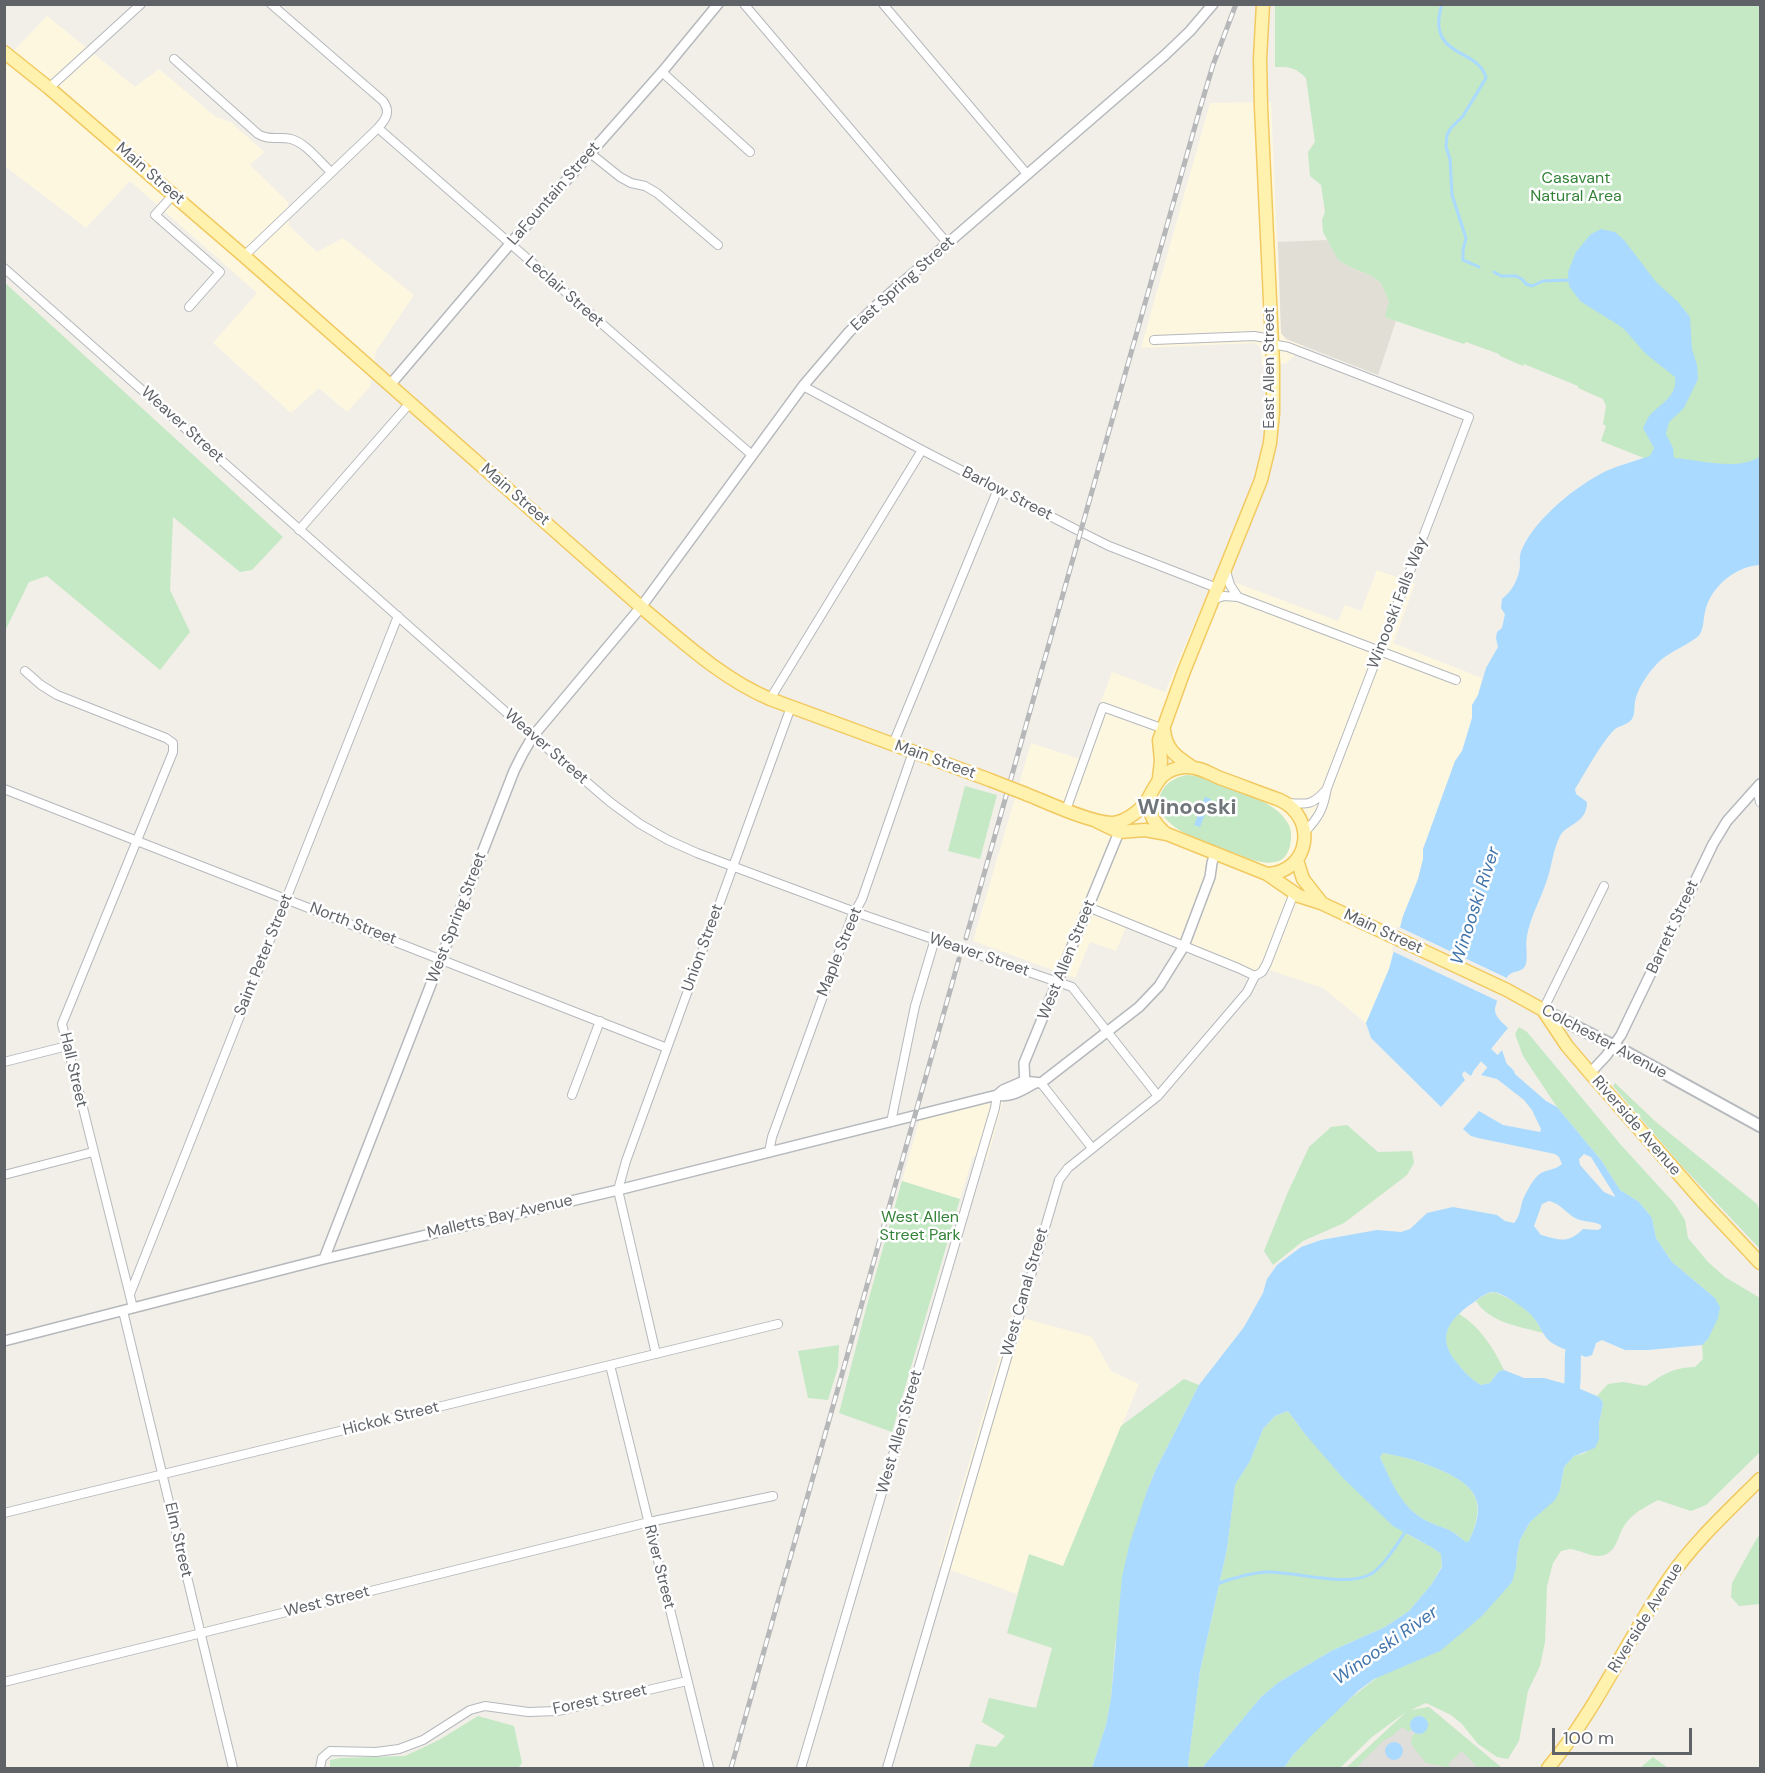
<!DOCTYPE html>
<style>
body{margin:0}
#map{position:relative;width:1765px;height:1773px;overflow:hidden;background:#f1efe8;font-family:"DM Sans",sans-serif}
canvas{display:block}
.frame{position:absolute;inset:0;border:6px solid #5f6368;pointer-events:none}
.scale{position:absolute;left:1552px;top:1728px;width:140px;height:27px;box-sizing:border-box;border:3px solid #5f6368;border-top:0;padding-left:8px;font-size:18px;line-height:21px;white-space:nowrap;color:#5f6368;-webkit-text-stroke:4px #fff;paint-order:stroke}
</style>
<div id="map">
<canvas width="1765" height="1773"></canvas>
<div class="frame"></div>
<div class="scale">100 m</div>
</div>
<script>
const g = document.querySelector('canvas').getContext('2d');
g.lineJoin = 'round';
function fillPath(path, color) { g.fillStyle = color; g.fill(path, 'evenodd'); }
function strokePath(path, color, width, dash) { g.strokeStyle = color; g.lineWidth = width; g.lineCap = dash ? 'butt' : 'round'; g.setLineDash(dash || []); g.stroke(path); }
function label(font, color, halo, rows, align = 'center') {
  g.font = font + ' "DM Sans",sans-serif'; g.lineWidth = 5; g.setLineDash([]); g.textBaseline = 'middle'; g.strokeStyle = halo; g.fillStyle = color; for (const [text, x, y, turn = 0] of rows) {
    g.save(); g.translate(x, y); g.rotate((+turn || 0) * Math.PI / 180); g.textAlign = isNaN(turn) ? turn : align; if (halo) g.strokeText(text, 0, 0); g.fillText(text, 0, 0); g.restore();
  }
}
fillPath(new Path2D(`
 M47 16 135 87 159 69 216 117 231 122 264 152 250 165 288 202 289 226 317 252 343 238 414 295 376 351 370 387 347 412 319 388 291 413 213 343 257 293 130 181 86 228 5 166 4 61Z
 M1271 102 1281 333 1286 339 1304 346 1287 363 1262 366 1261 348 1255 343 1141 348 1210 103Z
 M1377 570 1415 584 1393 643 1482 678 1478 695 1472 706V718L1462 751 1455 761 1423 849V859L1418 879 1403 916 1389 969 1366 1023 1323 988 1269 970 1248 975 1126 927 1116 951 1090 942 1075 978 973 941 1031 743 1080 759 1112 672 1165 692 1215 575 1338 621 1345 605 1361 611Z
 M994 1090 1003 1102 987 1160 973 1156 960 1199 902 1181 923 1108Z
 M1012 1315 1092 1337 1111 1371 1139 1384 1063 1567 1029 1555 1017 1594 939 1566Z`), '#fef7e0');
fillPath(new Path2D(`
 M1429 1707 1502 1768H1346L1408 1711Z`), '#e0deda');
fillPath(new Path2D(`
 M1327 240 1339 260 1352 268 1370 275 1381 283 1389 302 1387 318 1396 321 1378 375 1286 339 1281 333 1278 242Z`), '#e1ded6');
fillPath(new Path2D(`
 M1275 5H1760V504L1601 441 1606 426 1603 424 1606 406 1603 399 1578 388V386L1524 364 1523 366 1500 356 1499 354 1466 342 1464 344 1387 318 1385 315 1389 302 1381 283 1370 275 1352 268 1338 260 1323 232 1322 220 1325 212 1321 185 1310 176 1308 152 1315 142 1306 78C1295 67 1290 67 1275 67Z
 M4 282 283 537 252 570 240 572 173 517 170 590 190 632 160 670 47 576 29 582 5 631Z
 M1187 775 1196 776C1222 786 1260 795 1280 813 1284 818 1289 823 1290 828 1293 838 1290 857 1279 861 1265 866 1248 859 1235 853 1213 845 1146 827 1161 793 1166 782 1176 777 1187 775Z
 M965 786 997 795 980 859 948 851Z
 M1519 1027 1527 1032 1621 1145 1674 1203 1685 1220 1688 1238 1708 1262 1725 1277 1760 1298V1452L1706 1505 1691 1511 1658 1500C1645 1507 1632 1513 1624 1526 1618 1535 1618 1547 1607 1554 1596 1560 1581 1550 1570 1549 1569 1549 1562 1551 1561 1551L1553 1563 1547 1586 1545 1642 1540 1666 1528 1691 1519 1741 1508 1759 1497 1757 1478 1744 1462 1724 1451 1715 1426 1703 1411 1710 1429 1707 1502 1768H1478L1462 1751 1448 1764 1451 1768 1426 1763 1411 1744 1412 1736 1415 1733 1421 1734 1427 1729 1425 1719 1419 1716 1410 1723 1411 1730 1409 1732 1402 1727 1392 1736 1384 1740 1356 1768H1346L1406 1712 1372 1737 1340 1768H1284C1312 1726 1357 1693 1397 1662 1437 1630 1476 1599 1516 1568L1517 1554 1520 1540 1530 1522 1560 1490 1564 1467 1574 1456 1585 1453 1599 1439V1423L1603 1404 1601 1399 1597 1396 1608 1384 1623 1382 1646 1386C1664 1374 1672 1368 1695 1367L1703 1359 1702 1345 1708 1339 1715 1298 1672 1262 1656 1238 1652 1218 1639 1202 1620 1190 1601 1160 1557 1107 1523 1056 1515 1034Z
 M1615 1083 1656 1122 1757 1204 1760 1212V1249L1680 1164 1613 1086Z
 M1347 1125 1378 1152 1412 1151 1414 1163 1407 1175 1344 1223 1303 1241 1273 1265 1264 1251 1288 1192 1309 1147 1331 1127Z
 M902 1181 960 1199 892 1432 839 1413 867 1305Z
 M1495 1292 1519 1304 1533 1316 1543 1333C1519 1326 1490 1323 1476 1301L1486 1294Z
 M1458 1313C1480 1327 1493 1347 1504 1370L1498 1372 1490 1383 1481 1385C1472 1380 1467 1375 1460 1367 1443 1347 1440 1334 1458 1313Z
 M839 1345 838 1367 828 1400 808 1398 798 1351Z
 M1184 1379 1199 1385 1156 1469 1147 1491 1115 1646 1111 1698 1106 1725 1092 1768H969L976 1744 996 1747 1005 1736 982 1722 989 1698 1036 1708 1052 1648 1007 1633 1029 1554 1063 1566 1121 1426Z
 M1288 1411 1305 1434 1409 1535 1433 1548 1441 1554 1442 1566 1431 1585 1409 1611 1385 1627 1331 1651 1279 1682 1261 1697 1202 1768H1190L1188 1765 1200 1671 1227 1549 1235 1485 1250 1461 1263 1429 1275 1416Z
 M1383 1453C1402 1456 1415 1460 1433 1467 1473 1483 1489 1498 1469 1541L1466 1543C1462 1539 1457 1534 1451 1531 1443 1527 1434 1525 1425 1520 1401 1507 1390 1481 1380 1456Z
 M1760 1535V1604L1739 1606 1731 1597 1732 1583 1757 1538Z
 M478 1716 514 1726 522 1763 518 1768H341L330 1767V1760L341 1758 405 1756 439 1740Z
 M1653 1757 1668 1768H1640Z`), '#c5e8c5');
fillPath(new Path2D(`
 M1601 229 1615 232 1624 240 1656 282 1678 302 1690 317 1692 349 1697 365 1698 379 1684 408 1669 422 1666 434 1673 448 1674 458C1702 460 1735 471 1760 457V565C1736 566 1710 587 1705 612 1703 620 1704 627 1700 634 1694 643 1666 652 1655 666 1647 675 1637 689 1635 702 1634 707 1635 715 1632 719 1627 726 1618 725 1613 731 1598 748 1587 770 1575 789L1576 794 1587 802C1587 824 1566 824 1560 836 1553 850 1552 865 1547 880 1541 899 1530 917 1527 936 1525 945 1528 954 1526 964 1522 974 1514 969 1508 976 1504 980 1495 1005 1495 1010 1495 1017 1503 1023 1508 1028L1474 1070 1471 1076 1464 1071 1462 1075 1465 1080 1441 1107 1371 1038 1366 1023 1389 969 1403 916 1418 879 1423 859V849L1455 761 1462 751 1472 718V705L1478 695 1486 668 1498 647 1496 638 1497 632 1502 628 1505 614 1501 608 1502 599C1512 591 1518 580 1520 567 1520 561 1519 555 1522 549 1536 518 1576 486 1606 471 1620 465 1635 461 1650 456L1654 448 1643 428C1645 424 1647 419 1650 415 1661 403 1678 396 1675 377L1646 354 1623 328 1580 301 1569 286 1568 272 1576 252 1591 234Z
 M1205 797 1211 799 1200 827 1194 825Z
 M1502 1050 1508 1068 1546 1101 1557 1107 1601 1160 1620 1190 1639 1202 1652 1218 1656 1238 1672 1262 1715 1298 1720 1307 1718 1318 1708 1339 1702 1345 1648 1350H1625L1602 1340 1596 1343 1592 1355 1586 1357C1575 1353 1562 1349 1552 1343 1543 1337 1540 1325 1533 1317 1528 1310 1504 1294 1495 1292 1486 1291 1478 1300 1471 1304 1447 1321 1436 1339 1458 1364 1465 1373 1471 1379 1481 1385L1490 1383 1498 1372 1504 1370 1524 1378H1544L1573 1386 1597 1396 1601 1399 1603 1404 1599 1423V1439L1595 1448 1574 1456 1564 1467 1560 1490 1555 1500 1530 1522 1520 1540 1517 1554 1516 1568 1512 1582 1482 1616 1440 1651 1374 1679 1358 1691 1311 1736 1293 1755 1284 1768H1202L1261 1697 1279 1682 1331 1651 1385 1627 1409 1611 1431 1585 1442 1567 1441 1554 1433 1548 1393 1526 1343 1478 1305 1434 1288 1411 1275 1416 1263 1429 1250 1461 1235 1485 1227 1549 1200 1671 1188 1765 1190 1768H1092L1106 1725 1111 1698 1122 1577 1129 1546 1147 1491 1156 1469 1199 1385 1244 1327 1263 1293 1267 1279 1277 1265 1301 1247 1321 1240 1377 1230 1401 1232 1410 1229 1427 1213 1453 1207 1497 1215 1505 1221 1514 1223C1521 1215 1520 1206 1524 1197 1527 1191 1530 1185 1534 1180 1542 1168 1553 1172 1562 1164L1559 1157 1555 1154 1478 1138 1471 1136 1463 1129 1479 1111 1503 1125 1540 1132 1541 1129 1532 1110 1524 1100 1497 1079 1481 1075ZM1584 1154 1591 1157 1615 1196V1197L1604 1192 1580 1165 1579 1159ZM1549 1201C1562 1204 1565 1213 1577 1219 1585 1222 1593 1221 1601 1225V1228L1598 1230 1583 1229C1568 1244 1560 1240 1541 1235L1534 1226 1542 1204ZM1383 1453C1401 1456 1416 1460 1433 1467 1473 1483 1490 1499 1469 1541L1466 1542C1461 1539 1457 1534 1451 1531 1443 1527 1434 1525 1425 1520 1401 1507 1391 1481 1380 1457Z
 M1410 1725a9 9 0 1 1 18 0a9 9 0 1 1-18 0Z
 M1385 1751a9 9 0 1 1 18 0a9 9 0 1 1-18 0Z`), '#aadaff');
fillPath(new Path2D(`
 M1397 926 1509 979 1500 1002 1392 951Z`), '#f1efe8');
strokePath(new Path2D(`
 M1442 4C1425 59 1479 47 1486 78L1463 116 1451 128 1447 135 1446 147 1450 159 1452 195 1466 238 1463 250V260L1479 267
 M1494 272 1501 276H1516L1522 279 1526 284 1532 286 1543 281 1571 280
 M1217 1584C1233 1578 1249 1573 1266 1572 1295 1571 1346 1588 1371 1574 1384 1566 1397 1544 1406 1531`), '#aadaff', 3);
strokePath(new Path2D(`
 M1472 1037 1486 1055 1507 1075
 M1566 1408C1575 1390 1572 1373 1573 1354 1574 1347 1577 1338 1579 1330`), '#aadaff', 16);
const minor = new Path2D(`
 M744 4 948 244
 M883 4 1027 174
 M174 59 258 134C269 141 279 136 291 139 306 143 320 162 331 172
 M662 72 750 152
 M49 88 141 4
 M378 128 752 455
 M590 153 620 177 631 183 645 186 657 193 718 245
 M173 195 155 215 220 272 189 307
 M244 256 378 128C386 119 391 112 383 101L271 4
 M4 268 533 736 610 802 640 824 668 840 697 853 855 912 1072 987 1158 1096
 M1154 340 1254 336 1272 339
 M1272 344 1288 347 1469 417 1327 788C1323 810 1319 817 1304 833
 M803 386 922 450 1081 532 1109 546 1217 588
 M299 530 410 403
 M1225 568 1230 585 1238 597
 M1212 600 1224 596 1238 597 1456 680
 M25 671 41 685 57 695 166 738 173 743V752L62 1024 133 1308
 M770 699 922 450
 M893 744 998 489
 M4 789 667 1048
 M1757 789 1760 802
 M1286 803C1307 804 1312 806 1326 790
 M1066 810 1103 707 1164 729
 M1088 907 1238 968 1255 976
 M1543 1010 1604 886
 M4 1062 67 1046
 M1041 1083 1092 1148
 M572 1095 600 1021
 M891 1122 915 1006 935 939
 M769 1152 772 1137 851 919 862 899 913 752
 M4 1175 93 1152
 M130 1294 398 616
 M123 1311 233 1768
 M656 1354 618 1190 626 1161 791 707
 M610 1365 709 1768
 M4 1513 778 1324
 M4 1682 649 1522 773 1496
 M320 1768 322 1758 330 1751 376 1752 399 1749 423 1740 470 1710 485 1706 528 1712 558 1711 687 1681
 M801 1768 995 1108 997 1095
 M887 1768 1059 1180 1068 1168 1158 1096 1247 992 1255 976 1262 972 1267 963 1294 893`);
const tertiary = new Path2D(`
 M390 385 510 244 662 72 718 4
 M1590 1073 1606 1056 1621 1035 1713 844 1727 821 1760 784
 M1025 1087 1024 1063 1119 832
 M997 1095 1003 1090 1024 1081 1041 1083 1139 1007 1159 986 1184 946 1210 877 1212 863 1215 853
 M324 1259 514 771 522 755 533 736 641 607 803 386 849 332 880 302 1165 55 1190 31 1213 4
 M4 1341 324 1259 618 1190 997 1095C1011 1098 1023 1090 1035 1083`);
const secondary = new Path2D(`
 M1543 1010 1624 1051 1760 1126`);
const primary = new Path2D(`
 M4 52 49 88 244 256 641 607C682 641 721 678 770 699L990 780
 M1164 730C1166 750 1177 757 1192 767
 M1159 778 1161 761 1159 740 1184 671 1261 480 1270 443 1273 413V365L1261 107 1260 59 1263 4
 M1026 794C1046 802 1093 824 1113 823 1126 822 1143 809 1149 797 1158 780 1163 769 1185 767 1197 766 1209 773 1220 778 1240 785 1260 793 1280 800 1318 818 1310 872 1267 874
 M1149 798C1148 812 1154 824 1165 833
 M1096 821 1119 832 1145 830 1167 834 1267 874 1299 896 1321 903 1507 990 1543 1010 1567 1046 1590 1073 1703 1202 1760 1263
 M1297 860 1303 879 1321 902
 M1548 1768C1596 1711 1626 1641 1668 1580 1694 1542 1728 1511 1760 1479`);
strokePath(minor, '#b5b8bc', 10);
strokePath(tertiary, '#b5b8bc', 12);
strokePath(secondary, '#b6babf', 14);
strokePath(primary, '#f2c960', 15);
strokePath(minor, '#fff', 8);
strokePath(tertiary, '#fff', 9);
strokePath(secondary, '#fff', 10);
strokePath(primary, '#fff2af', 12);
const rail = new Path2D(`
 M966 938 1199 112 1213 65 1236 4
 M731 1768 959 959`);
strokePath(rail, '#b6b7b8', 5);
strokePath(rail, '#fff', 3, [9]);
const primaryBridge = new Path2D(`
 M990 780 1026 794`);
strokePath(primaryBridge, '#f2c960', 15, []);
strokePath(primaryBridge, '#fff2af', 12);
label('16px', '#5f6368', '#fff', [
 ["Main Street",150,174,41],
 ["LaFountain Street",554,194,-49],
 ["East Spring Street",903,284,-42],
 ["Leclair Street",564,292,41],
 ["East Allen Street",1270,368,-90],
 ["Weaver Street",182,425,42],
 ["Barlow Street",1007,494,27],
 ["Main Street",515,495,41],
 ["Winooski Falls Way",1398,603,-69],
 ["Weaver Street",546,747,41],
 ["Main Street",935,760,20],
 ["West Spring Street",457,918,-69],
 ["North Street",353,924,21],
 ["Barrett Street",1673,927,-65],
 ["Main Street",1383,932,25],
 ["Union Street",703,948,-70],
 ["Maple Street",840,952,-68],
 ["Saint Peter Street",264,955,-68],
 ["Weaver Street",979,955,19],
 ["West Allen Street",1067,960,-68],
 ["Colchester Avenue",1604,1042,28],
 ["Hall Street",73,1070,77],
 ["Riverside Avenue",1636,1126,49],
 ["Malletts Bay Avenue",500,1217,-13],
 ["West Canal Street",1025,1292,-74],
 ["Hickok Street",391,1419,-14],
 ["West Allen Street",900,1432,-74],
 ["Elm Street",178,1540,77],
 ["River Street",659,1567,76],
 ["West Street",327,1602,-14],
 ["Riverside Avenue",1646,1618,-58],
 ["Forest Street",600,1700,-12]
]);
label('16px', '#348238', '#fff', [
 ["Casavant",1576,179],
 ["Natural Area",1576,197],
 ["West Allen",920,1218],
 ["Street Park",920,1236]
]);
label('italic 18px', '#4174aa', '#fff', [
 ["Winooski River",1476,906,-72],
 ["Winooski River",1386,1646,-35]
]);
label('bold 22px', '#70757a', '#fff', [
 ["Winooski",1187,808]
]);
</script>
